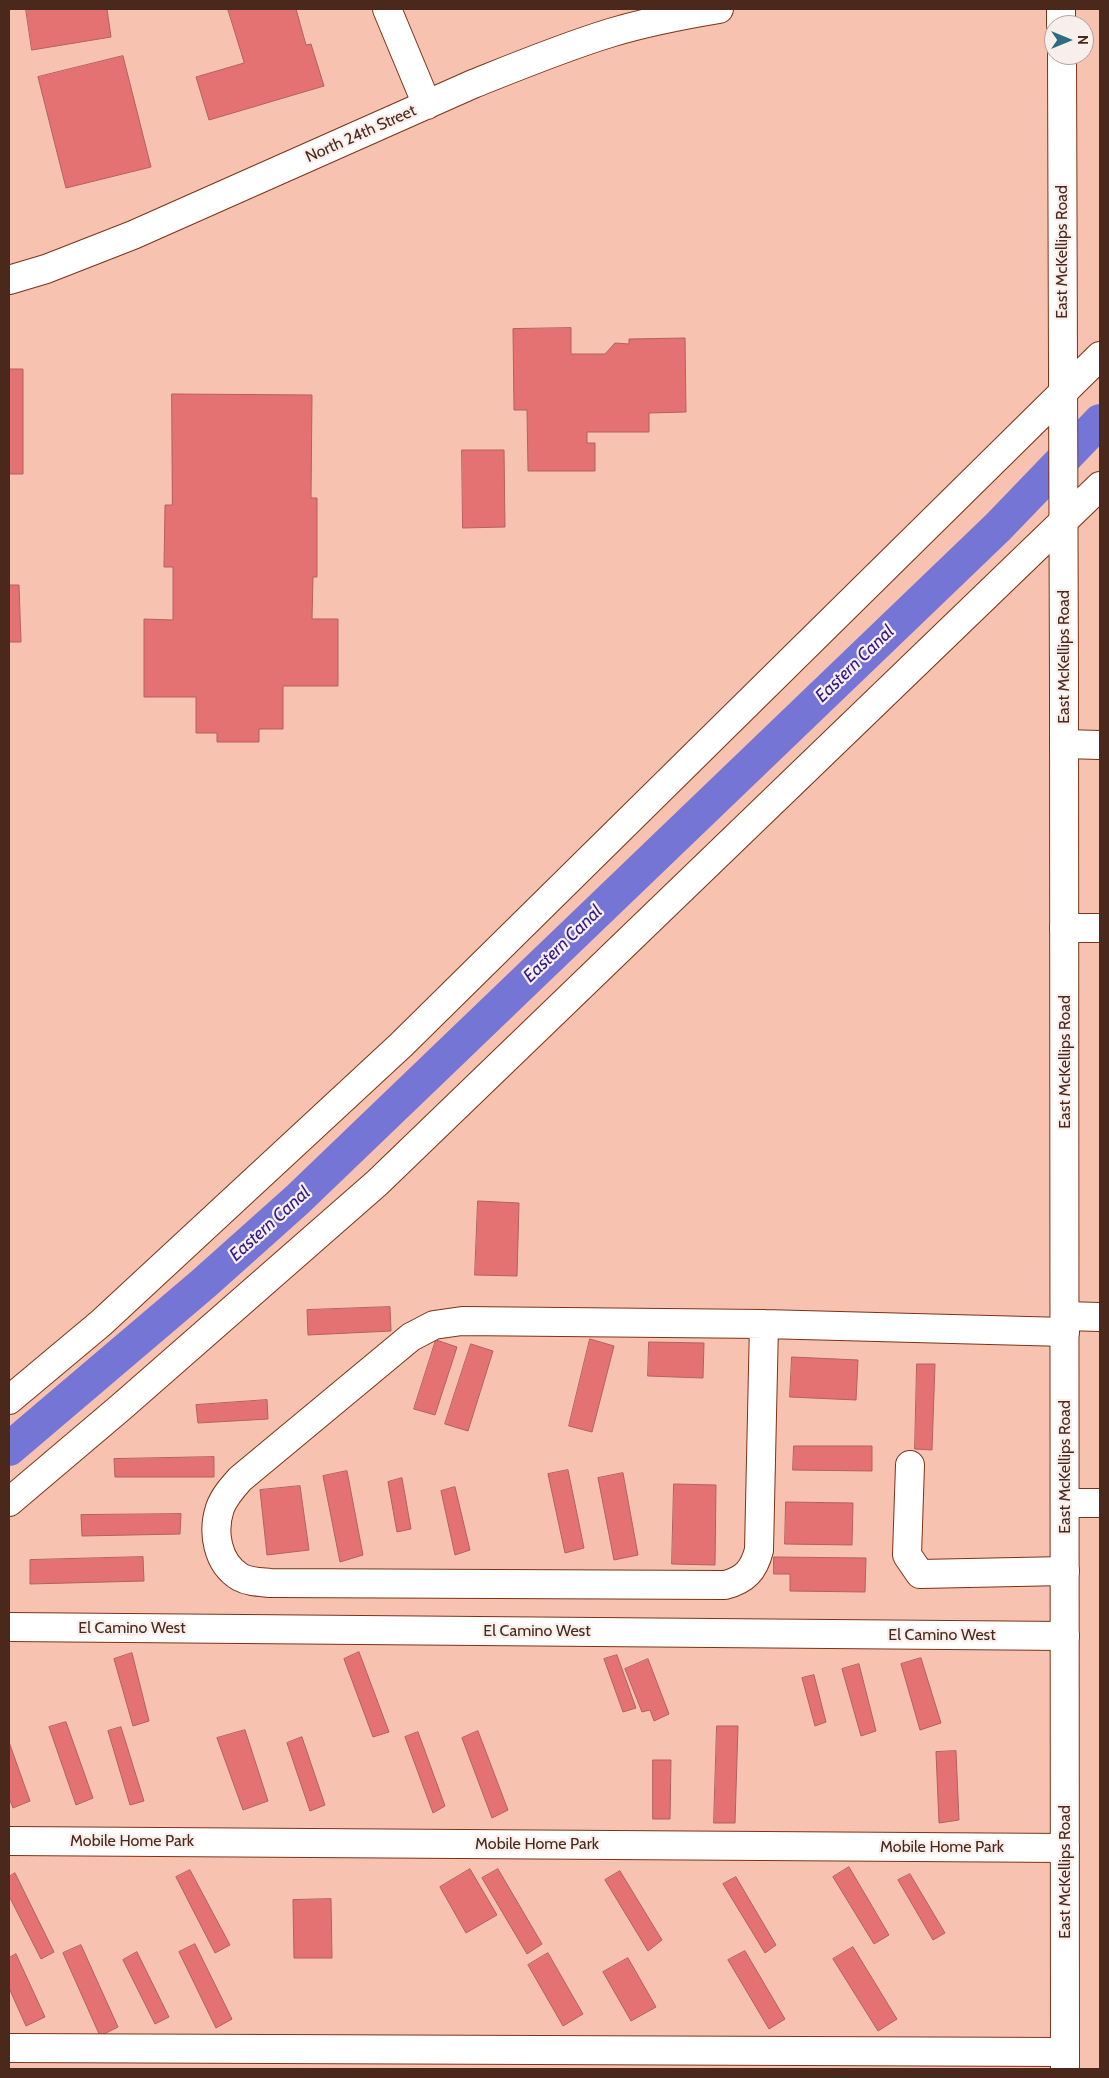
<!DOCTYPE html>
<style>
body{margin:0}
#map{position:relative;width:1109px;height:2078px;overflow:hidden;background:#f7c3b0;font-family:Cabin,sans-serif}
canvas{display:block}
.frame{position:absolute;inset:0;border:10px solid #4a281c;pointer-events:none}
.north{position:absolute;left:1044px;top:15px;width:50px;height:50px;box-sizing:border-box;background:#f8efec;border:1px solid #b29f99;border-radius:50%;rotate:90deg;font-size:14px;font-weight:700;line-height:20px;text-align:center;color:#4a281c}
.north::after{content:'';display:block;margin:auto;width:18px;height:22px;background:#2c6d81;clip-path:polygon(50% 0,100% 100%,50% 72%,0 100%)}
</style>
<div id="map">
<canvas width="1109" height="2078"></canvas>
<div class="frame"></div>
<div class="north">N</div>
</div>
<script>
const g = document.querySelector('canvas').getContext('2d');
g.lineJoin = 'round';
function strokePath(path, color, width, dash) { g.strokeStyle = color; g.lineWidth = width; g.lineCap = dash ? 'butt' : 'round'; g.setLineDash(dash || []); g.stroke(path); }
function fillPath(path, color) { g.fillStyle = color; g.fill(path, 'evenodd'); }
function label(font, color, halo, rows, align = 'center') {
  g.font = font + ' Cabin,sans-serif'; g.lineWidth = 4.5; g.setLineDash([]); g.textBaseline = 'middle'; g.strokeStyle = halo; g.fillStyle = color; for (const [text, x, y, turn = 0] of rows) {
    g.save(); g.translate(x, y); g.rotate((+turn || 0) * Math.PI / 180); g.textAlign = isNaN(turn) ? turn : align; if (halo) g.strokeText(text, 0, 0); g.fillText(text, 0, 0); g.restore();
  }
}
strokePath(new Path2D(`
 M9 1449 203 1284 297 1200 998 527 1100 421`), '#7475d5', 34);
const building = new Path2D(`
 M26 9H107L111 37 32 50Z
 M228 9H296L306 45 311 44 324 86 209 120 196 77 244 63Z
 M123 56 151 167 66 188 38 77Z
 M571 328V354H605L615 343 629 344V339L685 338 686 412 649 413V432H587V443H595V471H528L527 410H514L513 329Z
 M9 369H23V474H9Z
 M172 394 312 395 311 498H317V577H313L312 619H338V686H283V729H259V742H217V733H196V697H144V619L173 620V567H164L165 505H172Z
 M462 450H504L505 527 463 528Z
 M9 585H19L21 642H9Z
 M478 1201 519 1203 517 1276 475 1275Z
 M390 1307 391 1331 308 1335 307 1310Z
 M590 1339 614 1346 592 1432 569 1426Z
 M436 1340 457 1347 435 1415 414 1409Z
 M649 1342 704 1343 703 1378 648 1376Z
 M471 1344 493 1351 468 1431 445 1424Z
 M792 1357 858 1360 856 1400 790 1397Z
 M917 1364H935L932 1450 915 1449Z
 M267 1400 268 1419 198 1423 196 1405Z
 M794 1446H872V1471L793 1470Z
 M214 1457V1477H115L114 1459Z
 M568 1470 584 1548 565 1553 548 1474Z
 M347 1471 363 1555 340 1562 323 1476Z
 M623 1473 638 1555 614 1560 598 1478Z
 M402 1478 411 1529 397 1532 388 1482Z
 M674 1484 716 1485 715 1565 672 1564Z
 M300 1486 309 1550 267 1555 260 1490Z
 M455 1487 470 1550 455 1555 441 1491Z
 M786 1502 853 1503 852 1545 785 1544Z
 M181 1514 180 1534 82 1536 81 1515Z
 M143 1557 144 1581 30 1584V1560Z
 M774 1557 866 1558 865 1592 790 1591V1574H774Z
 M359 1652 389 1732 373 1737 344 1659Z
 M132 1653 149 1721 133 1726 114 1659Z
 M617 1655 636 1708 623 1712 604 1659Z
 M921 1658 941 1723 920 1730 901 1664Z
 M648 1659 669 1714 654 1721 650 1710 642 1712 625 1669Z
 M859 1664 876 1731 861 1736 842 1669Z
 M814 1675 826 1722 815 1726 802 1678Z
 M66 1722 93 1798 76 1805 49 1727Z
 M717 1726H738L735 1823H714Z
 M121 1727 144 1801 130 1805 108 1731Z
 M245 1730 268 1801 243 1810 217 1738Z
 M478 1731 508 1810 492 1818 462 1738Z
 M418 1732 445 1806 433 1813 405 1737Z
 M302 1737 325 1805 310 1811 287 1743Z
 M9 1742 30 1801 13 1808 9 1798Z
 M956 1751 959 1820 939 1823 936 1752Z
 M653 1760H671L670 1819H653Z
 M849 1867 889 1935 874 1944 833 1877Z
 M470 1869 497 1915 466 1933 440 1887Z
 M498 1869 542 1944 527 1954 482 1878Z
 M190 1870 230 1945 215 1953 176 1877Z
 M620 1871 662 1940 648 1951 605 1880Z
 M15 1873 54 1952 41 1959 9 1896V1877Z
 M910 1874 945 1933 933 1940 898 1880Z
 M736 1877 776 1945 765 1953 723 1884Z
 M331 1899 332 1958H294L293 1900Z
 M195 1944 232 2019 216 2028 179 1952Z
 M81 1945 118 2027 100 2036 63 1953Z
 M853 1947 897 2019 878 2031 833 1959Z
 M745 1951 785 2019 769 2029 728 1960Z
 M137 1952 169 2017 155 2024 123 1960Z
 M548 1953 583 2014 563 2026 528 1965Z
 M16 1954 45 2017 26 2026 9 1988V1958Z
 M628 1958 656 2007 631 2021 603 1972Z`);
fillPath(building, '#e47273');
strokePath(building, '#b36060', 1);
const minor = new Path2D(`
 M387 9 427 105
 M9 280 46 269 133 235 473 84C518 66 564 47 610 33 646 22 683 15 719 9
 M1064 744 1100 745
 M1064 928H1100
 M1065 1316 1100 1317
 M764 1324 759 1550C754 1570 745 1580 725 1585L270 1583C260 1582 249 1582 240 1577 217 1563 212 1532 220 1508 224 1497 232 1488 240 1479L411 1337 434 1325 462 1321 764 1324 1065 1332
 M9 1400 101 1323 401 1045 1100 356
 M910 1465 907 1555 920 1574 1065 1571
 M9 1502 120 1408 377 1183 1100 486
 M1065 1503H1100
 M9 1627 1065 1636
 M9 1841 1065 1848
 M9 2048 1065 2052`);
const major = new Path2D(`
 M1061 9V25
 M1062 55 1064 686 1065 2069`);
strokePath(minor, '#7b3317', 30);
strokePath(major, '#7b3317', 30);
strokePath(minor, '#fff', 28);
strokePath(major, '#fff', 28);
label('16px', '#4a281c', '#f8efec', [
 ["North 24th Street",361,134,-24],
 ["East McKellips Road",1062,252,-90],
 ["East McKellips Road",1064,657,-90],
 ["East McKellips Road",1065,1062,-90],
 ["East McKellips Road",1065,1467,-90],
 ["El Camino West",132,1628],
 ["El Camino West",537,1631],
 ["El Camino West",942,1635],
 ["Mobile Home Park",132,1841],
 ["Mobile Home Park",537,1844],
 ["Mobile Home Park",942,1847],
 ["East McKellips Road",1065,1872,-90]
]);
label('italic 18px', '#2f198b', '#f8efec', [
 ["Eastern Canal",855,664,-44],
 ["Eastern Canal",563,944,-44],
 ["Eastern Canal",270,1224,-42]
]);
</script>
